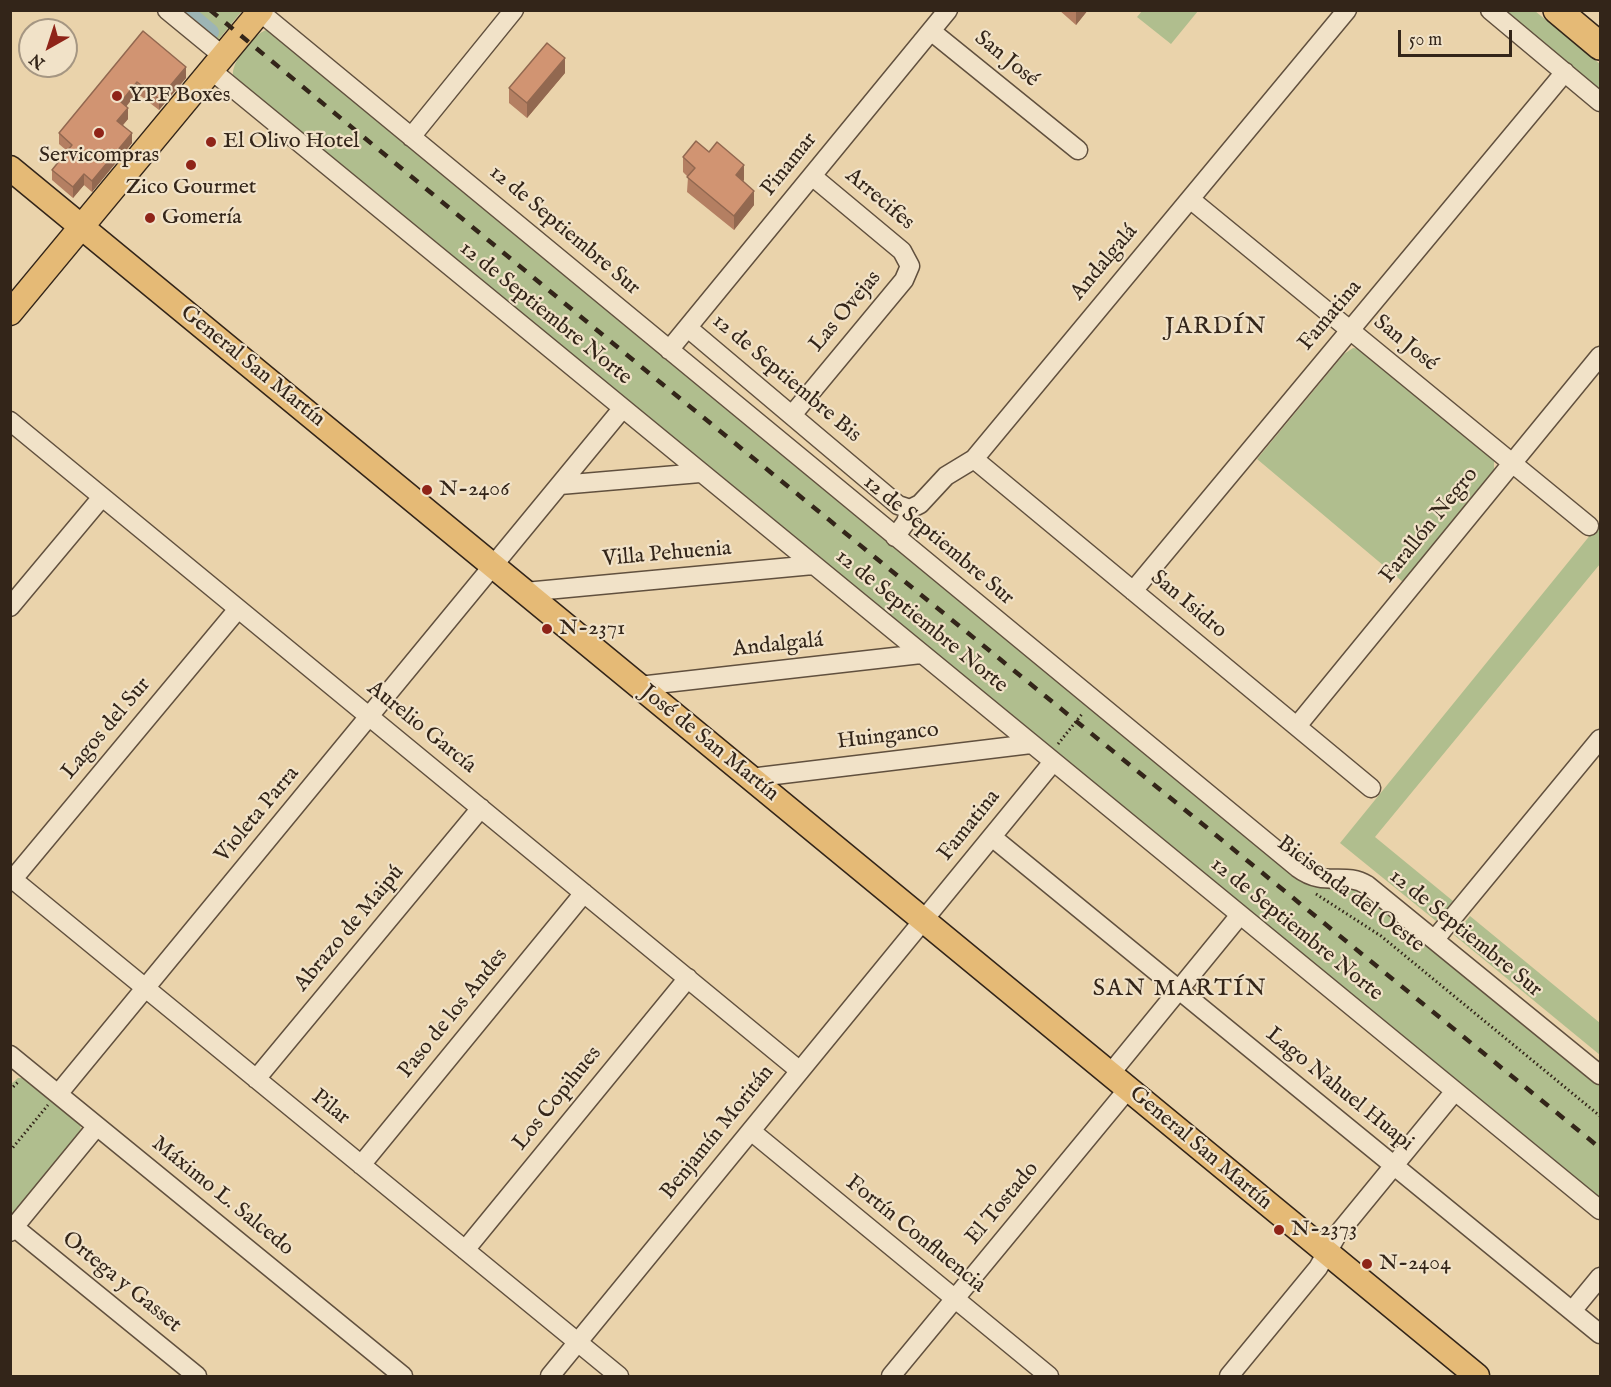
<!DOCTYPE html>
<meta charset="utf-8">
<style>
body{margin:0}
#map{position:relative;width:1611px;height:1387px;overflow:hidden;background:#ead3ab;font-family:"IM FELL English",serif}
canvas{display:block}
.frame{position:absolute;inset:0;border:12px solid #332519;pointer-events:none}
.north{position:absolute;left:18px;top:18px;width:60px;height:60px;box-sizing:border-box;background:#f1e2c8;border:2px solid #a59682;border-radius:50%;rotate:219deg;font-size:16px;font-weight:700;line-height:24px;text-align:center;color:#332519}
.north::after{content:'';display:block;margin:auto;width:21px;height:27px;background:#8f2418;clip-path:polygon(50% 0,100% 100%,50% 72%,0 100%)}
.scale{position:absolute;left:1398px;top:30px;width:114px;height:27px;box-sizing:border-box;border:3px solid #332519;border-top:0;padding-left:8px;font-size:18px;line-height:21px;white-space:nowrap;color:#332519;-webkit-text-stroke:4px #f1e2c8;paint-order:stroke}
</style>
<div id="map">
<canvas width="1611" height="1387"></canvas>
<div class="frame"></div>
<div class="north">N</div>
<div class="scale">50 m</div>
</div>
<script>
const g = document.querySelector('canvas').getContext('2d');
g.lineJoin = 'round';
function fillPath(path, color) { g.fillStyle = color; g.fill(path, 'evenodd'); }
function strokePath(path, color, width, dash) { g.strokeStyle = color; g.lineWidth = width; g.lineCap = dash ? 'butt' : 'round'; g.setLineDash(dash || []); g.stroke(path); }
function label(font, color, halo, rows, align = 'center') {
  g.font = font + ' "IM FELL English",serif'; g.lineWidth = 4.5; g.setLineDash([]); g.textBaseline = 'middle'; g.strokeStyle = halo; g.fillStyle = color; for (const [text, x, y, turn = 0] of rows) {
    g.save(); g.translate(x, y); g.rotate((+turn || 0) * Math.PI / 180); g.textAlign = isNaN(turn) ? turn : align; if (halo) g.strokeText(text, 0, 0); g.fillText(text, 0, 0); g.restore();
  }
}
fillPath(new Path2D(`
 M172 11H242L214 45Z
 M1142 11V10L1198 11 1171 44 1137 17Z
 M1504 11H1535L1600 64V90Z
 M266 30 270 31 1301 876 1354 888 1370 896 1600 1085V1198L239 83 233 76C231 62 253 35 266 30Z
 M1353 348 1362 349 1494 460V470L1490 477 1403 582 1257 459 1344 354Z
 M1600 523V564L1375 837 1453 901 1436 921 1340 843Z
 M1470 916 1600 1023V1055L1454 935Z
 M18 1078H25L80 1123 81 1132 11 1221V1084Z`), '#b0be8e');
strokePath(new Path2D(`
 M185 10 211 32`), '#9db5b5', 16);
const minor = new Path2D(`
 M167 10 223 56
 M1490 10 1600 102
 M260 12 1298 868C1325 888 1344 871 1367 885L1600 1075
 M931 31 1078 150
 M211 70 1600 1210
 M411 137 514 10
 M1190 199 1589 526
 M688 328 898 505 910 509
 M669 350 948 10
 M792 415 904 280 910 266 902 251 812 176
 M10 421 800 1071
 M974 459 1371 788
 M560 485 700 473
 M895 537 906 522 910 509 920 504 946 476 974 459 1347 10
 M1133 591 1565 72
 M525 592 813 565
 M10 607 102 497
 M639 686 921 654
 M1297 726 1600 356
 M750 778 1031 744
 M992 837 1600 1334
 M10 877 619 1376
 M13 879 238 609
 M1435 939 1600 739
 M10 1055 403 1376
 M1110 1074 1240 915
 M256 1079 481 808
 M58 1094 622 409
 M751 1131 1049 1376
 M361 1165 584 893
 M14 1227 197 1376
 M10 1232 97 1126
 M465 1250 688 978
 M1572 1311 1600 1277
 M550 1376 1053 762
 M891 1376 1128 1089
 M1229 1376 1318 1268 1337 1235 1455 1091`);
const major = new Path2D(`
 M10 168 1477 1376
 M10 313 261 10`);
const highway = new Path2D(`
 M1557 10 1600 46`);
strokePath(minor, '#61503e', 21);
strokePath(major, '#332519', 27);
strokePath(highway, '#332519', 30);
strokePath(new Path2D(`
 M1058 744 1082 714
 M1316 894 1381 936 1600 1116
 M10 1090 18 1082
 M10 1151 48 1105`), '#332519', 3, [1.5, 3]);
strokePath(minor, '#f1e2c8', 18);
strokePath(major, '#e5ba76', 24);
strokePath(highway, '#e5ba76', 27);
strokePath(new Path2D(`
 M210 10 650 374 1600 1148`), '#332519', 4.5, [10, 10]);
fillPath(new Path2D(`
 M1059 10H1088L1076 25Z
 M143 31 186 78 159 110 137 93 126 106 128 119 123 125 132 143 92 192 84 185 73 198 52 180V170L67 151 59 144V133Z
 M565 73 527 118 509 103V88Z
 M683 157 744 180 743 181 754 205 734 230 687 192 688 177 683 172Z`), '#b47f62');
fillPath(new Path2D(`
 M1076 10H1088L1076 25Z
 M565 58V73L527 118V103Z
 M186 67V78L159 110V99Z
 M137 82V93L121 113V102Z
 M128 108V119L117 132V121Z
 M132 133V143L92 192V181Z
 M744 165V180L736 190V175Z
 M84 174V185L73 198V187Z
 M754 191V205L734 230V216Z`), '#926850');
const building = new Path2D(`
 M143 31 186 67 159 99 137 82 121 102 128 108 117 121 132 133 92 181 84 174 73 187 52 170 72 145 59 133Z
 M547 43 565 58 527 103 509 88Z
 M696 141 709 152 717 142 744 165 736 175 754 191 734 216 687 177 695 168 683 157Z`);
fillPath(building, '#d19472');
strokePath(building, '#926850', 1.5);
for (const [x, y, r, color] of [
 [117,96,6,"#8f2418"],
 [99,133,6,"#8f2418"],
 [211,142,6,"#8f2418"],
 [191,165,6,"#8f2418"],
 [150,218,6,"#8f2418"],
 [427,490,6,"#8f2418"],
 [547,629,6,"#8f2418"],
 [1279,1230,6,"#8f2418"],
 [1367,1264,6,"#8f2418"]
]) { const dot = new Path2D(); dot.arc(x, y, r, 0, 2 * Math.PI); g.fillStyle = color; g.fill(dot); strokePath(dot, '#f1e2c8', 2); }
label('22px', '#332519', '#f1e2c8', [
 ["San José",1006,60,39],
 ["Pinamar",790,165,-51],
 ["Arrecifes",879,200,40],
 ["12 de Septiembre Sur",564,231,40],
 ["Andalgalá",1105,263,-50],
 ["Las Ovejas",846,312,-50],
 ["12 de Septiembre Norte",545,314,39],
 ["Famatina",1331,316,-50],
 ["San José",1405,344,39],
 ["General San Martín",252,367,39],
 ["12 de Septiembre Bis",786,379,40],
 ["Farallón Negro",1430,526,-51],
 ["12 de Septiembre Sur",938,541,40],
 ["Villa Pehuenia",667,555,-5],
 ["San Isidro",1188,605,40],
 ["12 de Septiembre Norte",921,622,39],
 ["Andalgalá",778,646,-6],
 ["Aurelio García",421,728,39],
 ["Lagos del Sur",107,729,-50],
 ["Huinganco",888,737,-7],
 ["José de San Martín",709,744,39],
 ["Violeta Parra",258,815,-50],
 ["Famatina",970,826,-51],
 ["Bicisenda del Oeste",1350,895,37],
 ["Abrazo de Maipú",350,929,-50],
 ["12 de Septiembre Norte",1296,930,39],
 ["12 de Septiembre Sur",1465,934,39],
 ["Paso de los Andes",454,1014,-51],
 ["Lago Nahuel Huapi",1339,1090,39],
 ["Los Copihues",558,1099,-51],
 ["Pilar",330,1108,39],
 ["Benjamín Moritán",718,1133,-51],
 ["General San Martín",1200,1149,40],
 ["Máximo L. Salcedo",222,1197,39],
 ["El Tostado",1003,1204,-50],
 ["Fortín Confluencia",915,1235,39],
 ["Ortega y Gasset",121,1283,39]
]);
label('22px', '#332519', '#f1e2c8', [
 ["YPF Boxes",129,96],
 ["El Olivo Hotel",223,142],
 ["Servicompras",99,156,"center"],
 ["Zico Gourmet",191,188,"center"],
 ["Gomería",162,218],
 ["N-2406",439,490],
 ["N-2371",559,629],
 ["N-2373",1291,1230],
 ["N-2404",1379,1264]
], 'left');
g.letterSpacing = '1.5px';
label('24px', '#332519', '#f1e2c8', [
 ["JARDÍN",1216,328],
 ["SAN MARTÍN",1180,990]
]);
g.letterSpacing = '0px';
</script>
